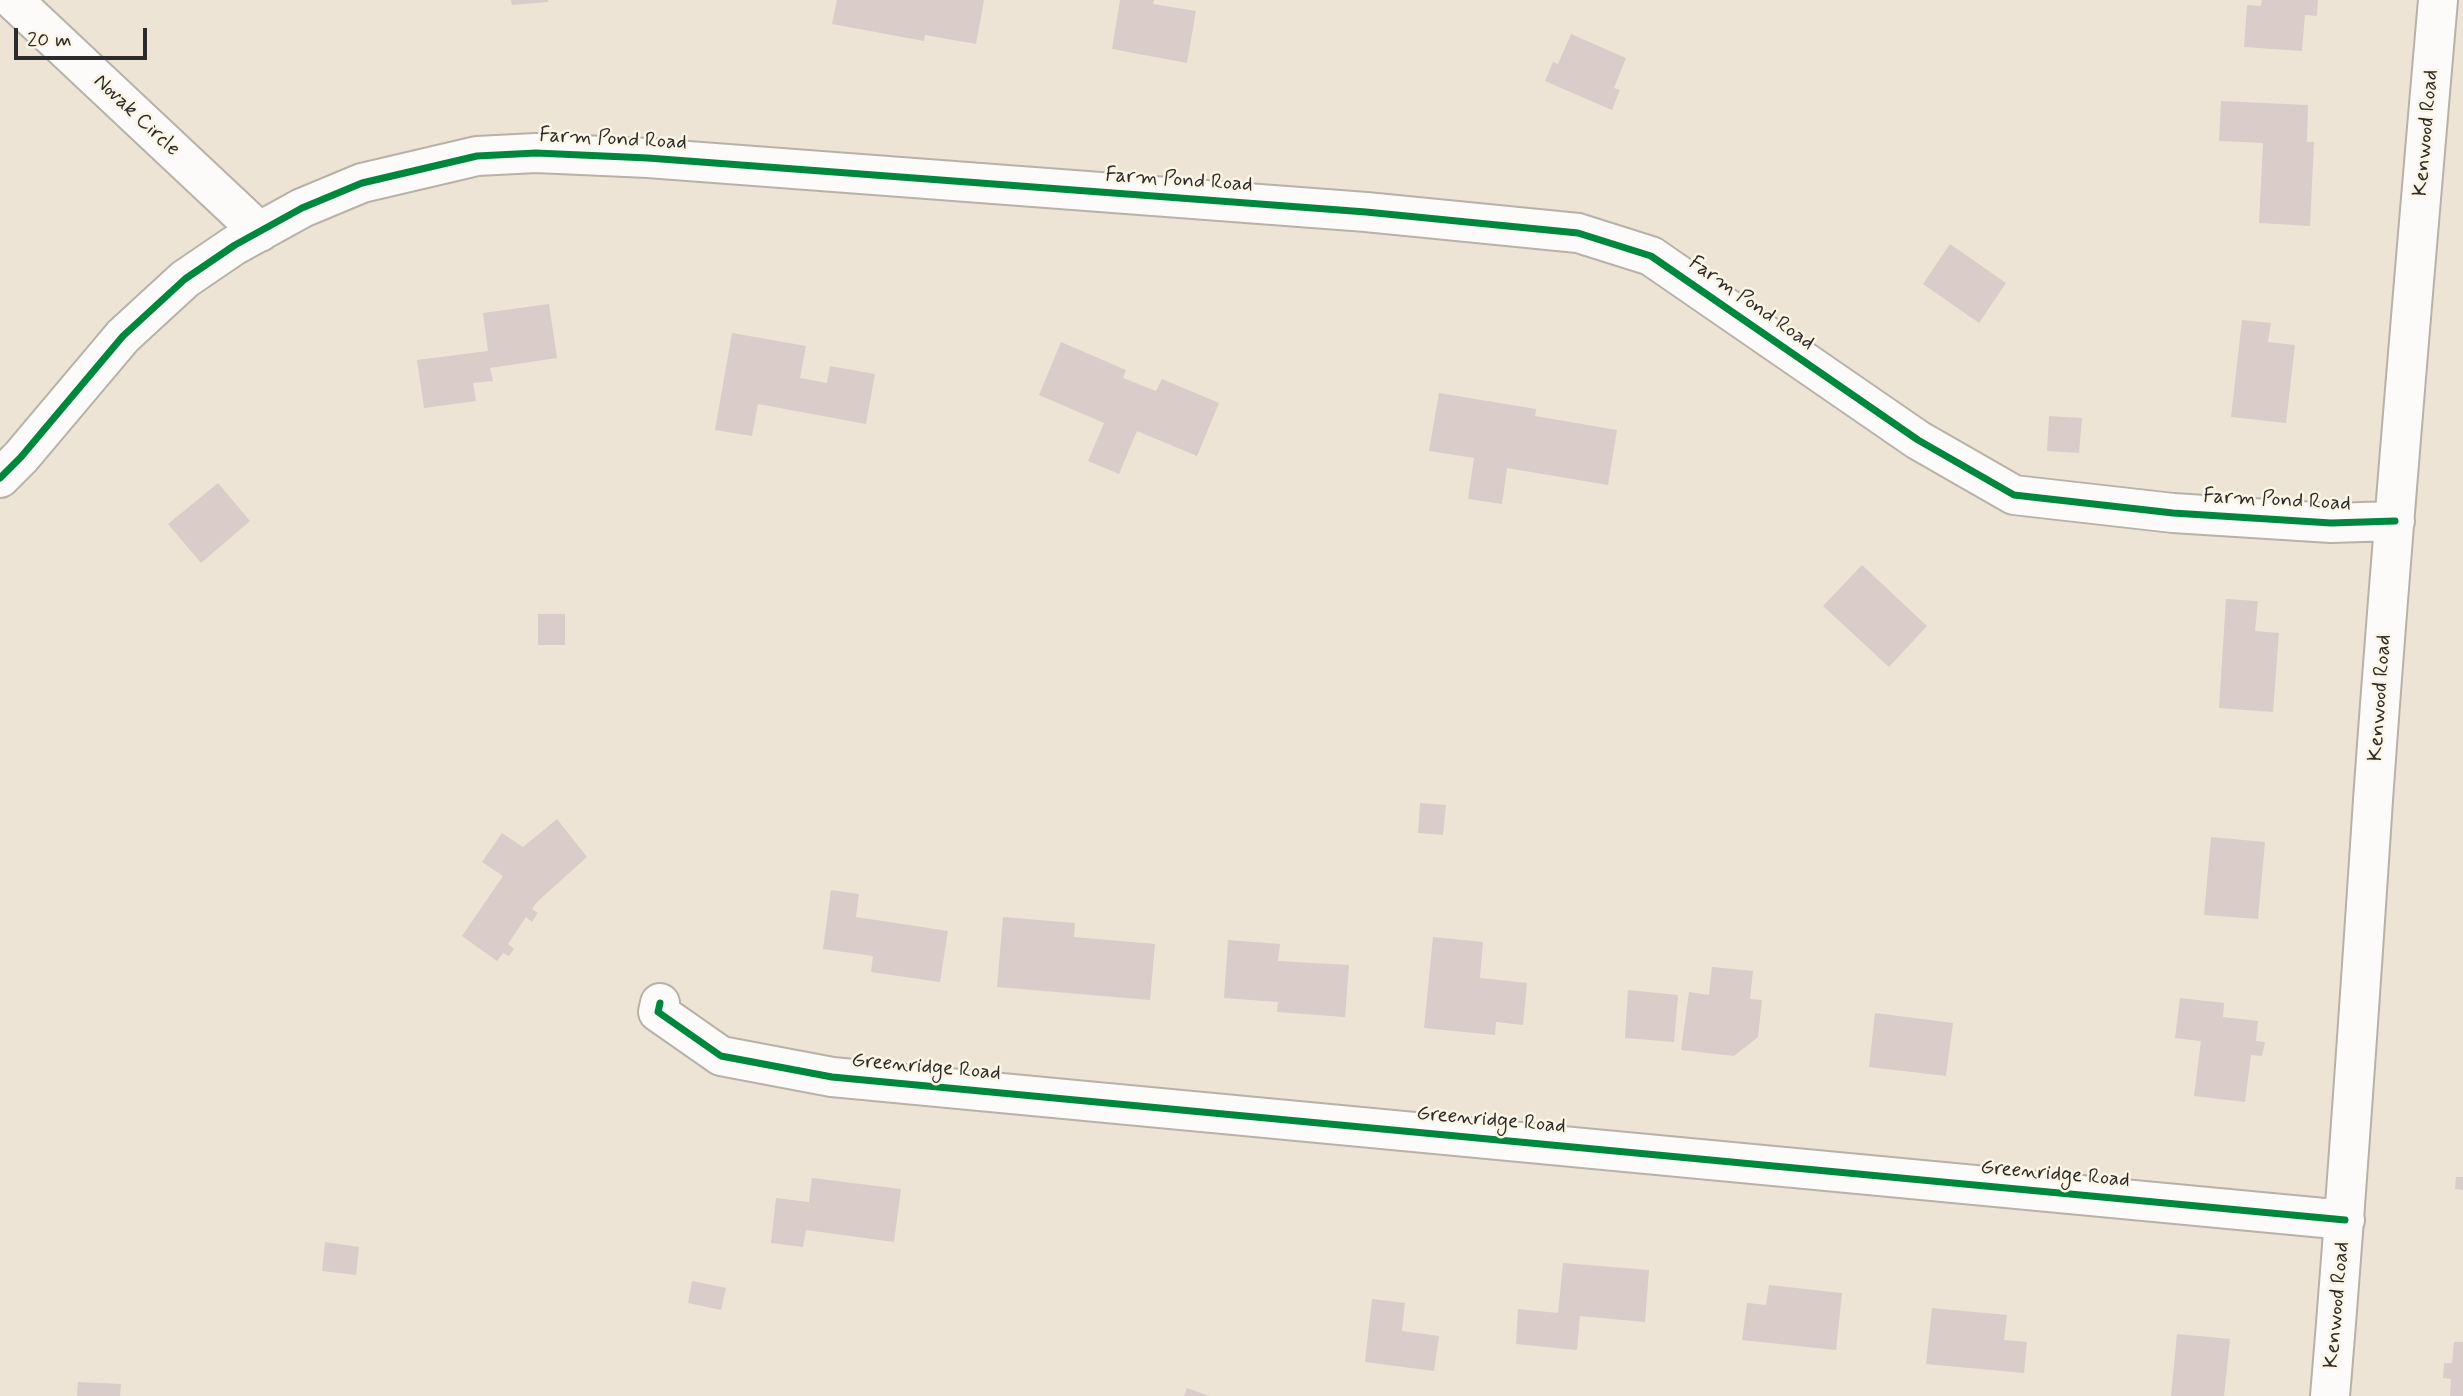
<!DOCTYPE html>
<style>
body{margin:0}
#map{position:relative;width:2463px;height:1396px;overflow:hidden;background:#ede4d6;font-family:Mynerve,sans-serif}
canvas{display:block}
.scale{position:absolute;left:14px;top:28px;width:133px;height:32px;box-sizing:border-box;border:4px solid #2b2b2b;border-top:0;padding-left:9px;font-size:21px;line-height:24px;white-space:nowrap;color:#2b2b2b;-webkit-text-stroke:5px #fcf5e5;paint-order:stroke}
</style>
<div id="map">
<canvas width="2463" height="1396"></canvas>
<div class="scale">20 m</div>
</div>
<script>
const g = document.querySelector('canvas').getContext('2d');
g.lineJoin = 'round';
function fillPath(path, color) { g.fillStyle = color; g.fill(path, 'evenodd'); }
function strokePath(path, color, width, dash) { g.strokeStyle = color; g.lineWidth = width; g.lineCap = dash ? 'butt' : 'round'; g.setLineDash(dash || []); g.stroke(path); }
function label(font, color, halo, rows, align = 'center') {
  g.font = font + ' Mynerve,sans-serif'; g.lineWidth = 5; g.setLineDash([]); g.textBaseline = 'middle'; g.strokeStyle = halo; g.fillStyle = color; for (const [text, x, y, turn = 0] of rows) {
    g.save(); g.translate(x, y); g.rotate((+turn || 0) * Math.PI / 180); g.textAlign = isNaN(turn) ? turn : align; if (halo) g.strokeText(text, 0, 0); g.fillText(text, 0, 0); g.restore();
  }
}
fillPath(new Path2D(`
 M511 0H548V2L512 5Z
 M837 0H984L976 44 925 35 924 41 832 24Z
 M1120 0H1154L1153 4 1196 11 1187 63 1112 49Z
 M2262 0H2318L2317 16 2305 15 2302 51 2244 47 2247 5 2261 6Z
 M1571 34 1626 58 1614 88 1620 90 1612 110 1545 81 1553 62 1558 64Z
 M2221 101 2308 105 2307 142H2314L2310 226 2259 223 2263 143 2219 141Z
 M1950 244 2006 283 1979 323 1923 284Z
 M549 304 557 358 490 368 493 381 473 383 476 401 424 408 417 360 488 351 483 313Z
 M2242 320 2271 323 2268 342 2295 345 2286 423 2231 417Z
 M732 333 806 346 800 378 827 383 830 366 875 374 866 424 758 404 752 436 715 430Z
 M1061 342 1126 370 1123 378 1156 391 1162 379 1219 403 1197 456 1137 431 1119 474 1088 461 1104 423 1039 395Z
 M1439 393 1536 409 1535 416 1617 430 1608 485 1507 468 1502 504 1468 499 1474 458 1429 451Z
 M2049 416 2082 418 2079 453 2047 451Z
 M218 483 250 521 201 563 168 524Z
 M1862 565 1927 626 1889 667 1823 606Z
 M2226 599 2258 601 2255 631 2279 633 2273 712 2219 708Z
 M538 614H565V645H538Z
 M1420 803 1446 805 1443 835 1418 833Z
 M557 819 587 857 537 902 532 909 538 913 532 922 526 917 508 944 514 949 509 956 503 953 497 961 462 936 503 876 482 862 502 833 523 847Z
 M2211 837 2265 842 2258 919 2204 915Z
 M831 890 859 894 856 917 948 931 940 982 871 972 873 956 823 949Z
 M1003 917 1075 923 1074 937 1155 944 1150 1000 997 987Z
 M1433 937 1483 942 1480 978 1527 983 1523 1025 1496 1022 1495 1035 1424 1028Z
 M1228 940 1280 944 1278 961 1349 965 1345 1017 1277 1012 1278 1002 1224 998Z
 M1712 967 1753 971 1750 999 1762 1000 1758 1037 1734 1056 1681 1050 1689 992 1709 995Z
 M1628 990 1678 995 1674 1042 1625 1038Z
 M2180 998 2224 1003 2223 1017 2258 1021 2256 1041 2265 1042 2262 1056 2251 1055 2245 1102 2194 1096 2201 1041 2175 1038Z
 M1875 1013 1953 1023 1946 1076 1869 1067Z
 M2456 1177H2463V1190L2455 1189Z
 M812 1178 901 1189 894 1242 806 1230 803 1247 771 1243 776 1198 809 1202Z
 M325 1242 359 1247 356 1275 322 1271Z
 M1563 1263 1649 1270 1645 1322 1580 1316 1577 1350 1516 1344 1518 1309 1558 1313Z
 M692 1281 726 1288 721 1310 688 1303Z
 M1769 1285 1842 1293 1836 1350 1742 1340 1747 1303 1766 1305Z
 M1372 1299 1405 1303 1402 1331 1439 1336 1434 1371 1365 1362Z
 M1932 1308 2007 1315 2004 1340 2027 1342 2024 1373 1926 1364Z
 M2177 1334 2230 1339 2224 1396H2171Z
 M2454 1342H2463V1396H2450L2451 1379 2443 1378 2444 1363H2452Z
 M78 1382 121 1384 120 1396H77Z
 M1187 1388 1209 1396H1184Z`), '#daccc9');
const minor = new Path2D(`
 M13 0 260 232
 M0 478 21 457 123 336 185 279 235 245 302 208 362 183 477 156 536 153 648 158 1366 212 1578 233 1651 256 1918 440 2014 495 2173 513 2331 523 2395 521
 M660 1003 658 1012 721 1056 832 1077 2345 1220
 M2330 1396C2347 1197 2360 998 2373 800 2392 533 2415 266 2438 0`);
strokePath(minor, '#b7b1a8', 42);
strokePath(minor, '#fcfbf9', 38);
strokePath(new Path2D(`
 M0 478 21 457 123 336 185 279 235 245 302 208 362 183 477 156 536 153 648 158 1366 212 1578 233 1651 256 1918 440 2014 495 2173 513 2331 523 2395 521
 M660 1003 658 1012 721 1056 832 1077 2345 1220`), '#00873e', 7);
label('21px', '#2b2b2b', '#fcf5e5', [
 ["Novak Circle",136,116,43],
 ["Kenwood Road",2427,133,-85],
 ["Farm Pond Road",613,140,3],
 ["Farm Pond Road",1179,181,4],
 ["Farm Pond Road",1751,304,35],
 ["Farm Pond Road",2277,501,3],
 ["Kenwood Road",2381,698,-86],
 ["Greenridge Road",926,1068,5],
 ["Greenridge Road",1491,1121,5],
 ["Greenridge Road",2055,1175,5],
 ["Kenwood Road",2338,1305,-85]
]);
</script>
